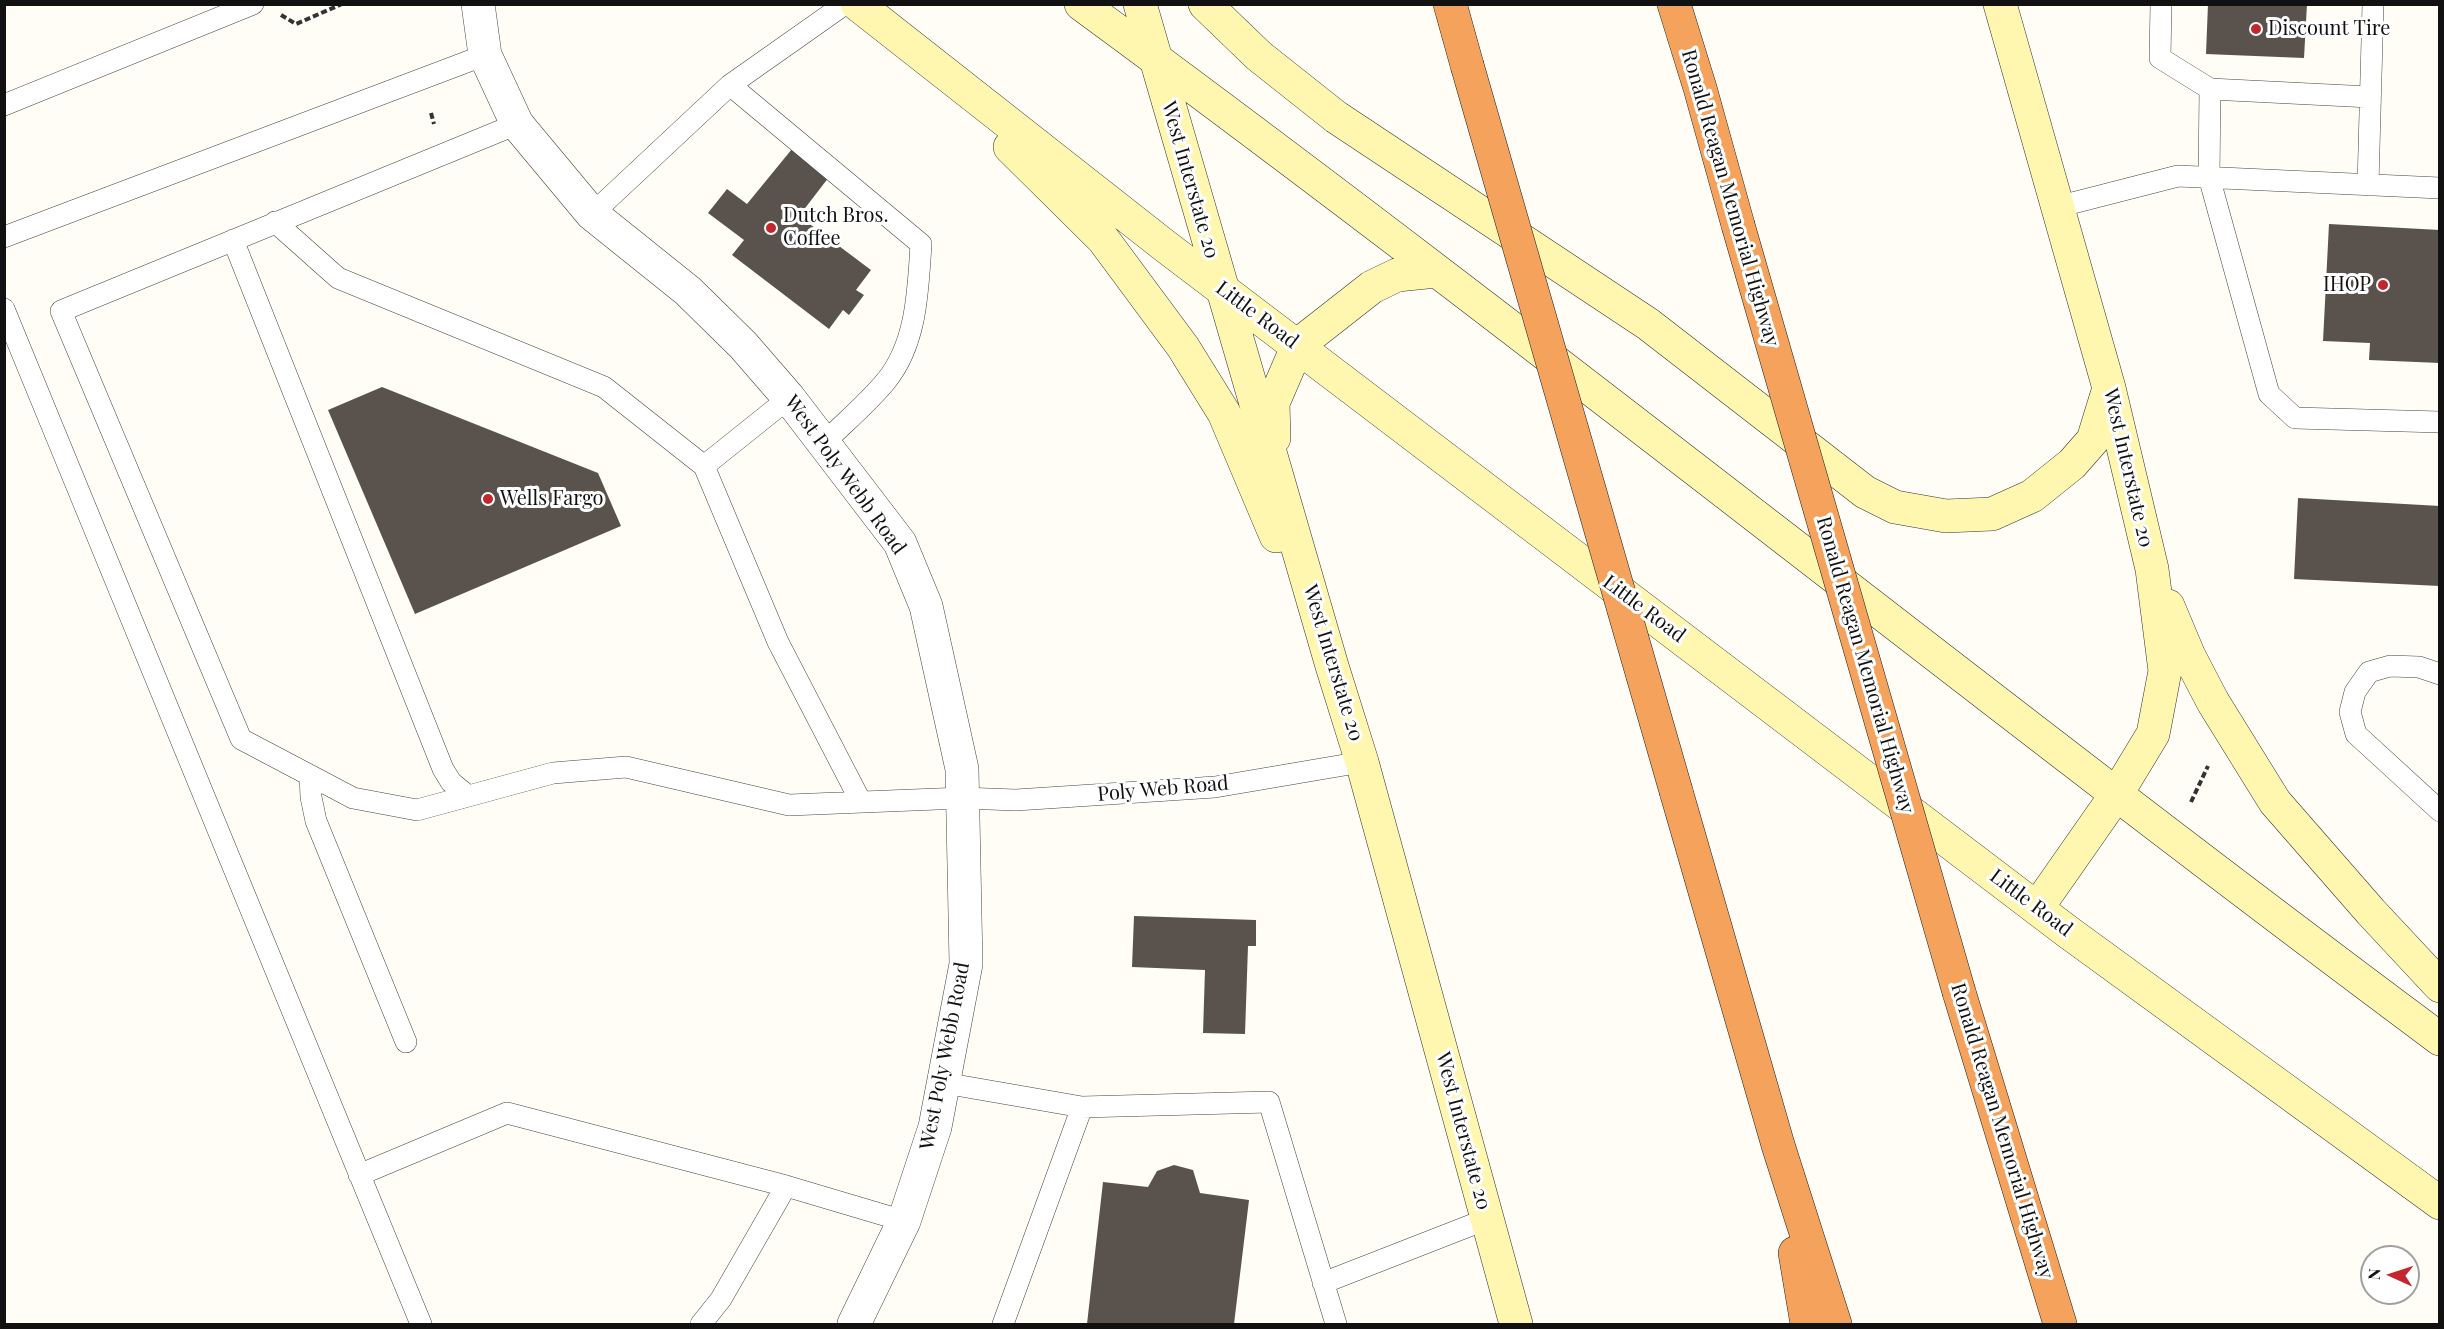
<!DOCTYPE html>
<style>
body{margin:0}
#map{position:relative;width:2444px;height:1329px;overflow:hidden;background:#fffdf5;font-family:"Playfair Display",serif}
canvas{display:block}
.frame{position:absolute;inset:0;border:6px solid #111;pointer-events:none}
.north{position:absolute;left:2360px;top:1245px;width:60px;height:60px;box-sizing:border-box;background:#fff;border:2px solid #a0a0a0;border-radius:50%;rotate:273deg;font-size:16px;font-weight:700;line-height:24px;text-align:center;color:#111}
.north::after{content:'';display:block;margin:auto;width:21px;height:27px;background:#c4262e;clip-path:polygon(50% 0,100% 100%,50% 72%,0 100%)}
</style>
<div id="map">
<canvas width="2444" height="1329"></canvas>
<div class="frame"></div>
<div class="north">N</div>
</div>
<script>
const g = document.querySelector('canvas').getContext('2d');
g.lineJoin = 'round';
function fillPath(path, color) { g.fillStyle = color; g.fill(path, 'evenodd'); }
function strokePath(path, color, width, dash) { g.strokeStyle = color; g.lineWidth = width; g.lineCap = dash ? 'butt' : 'round'; g.setLineDash(dash || []); g.stroke(path); }
function label(font, color, halo, rows, align = 'center') {
  g.font = font + ' "Playfair Display",serif'; g.lineWidth = 6; g.setLineDash([]); g.textBaseline = 'middle'; g.strokeStyle = halo; g.fillStyle = color; for (const [text, x, y, turn = 0] of rows) {
    g.save(); g.translate(x, y); g.rotate((+turn || 0) * Math.PI / 180); g.textAlign = isNaN(turn) ? turn : align; if (halo) g.strokeText(text, 0, 0); g.fillText(text, 0, 0); g.restore();
  }
}
fillPath(new Path2D(`
 M2208 4H2307L2304 58 2206 54Z
 M792 149 829 177 799 216 871 270 856 290 864 295 849 315 843 310 829 329 732 255 744 240 708 213 727 189 747 204Z
 M2329 224 2440 230V363L2369 360 2370 343 2323 341Z
 M382 387 598 473 621 526 415 614 328 410Z
 M2298 498 2440 506V586L2294 579Z
 M1134 916 1256 920V946H1248L1245 1034 1203 1033 1205 970 1132 967Z
 M1174 1165 1193 1170 1200 1193 1249 1200 1234 1324H1087L1103 1182 1148 1187 1157 1171Z`), '#5a524d');
const service = new Path2D(`
 M2161 4 2160 58 2210 89 2209 177 2269 394 2295 418 2440 422
 M730 85 921 244C918 290 917 343 886 381 868 403 844 423 824 443
 M2210 89 2370 97
 M4 105 253 4
 M517 124 61 311 241 739 353 798 417 810 553 773 626 767 789 805 962 798 1016 800 1215 787 1362 762
 M2368 185 2373 4
 M2057 207 2178 176 2440 188
 M592 214 730 85 845 4
 M275 222 338 278 604 387 704 466
 M4 237 485 55
 M233 240 443 769 451 782 468 796
 M4 309 421 1324
 M789 398 704 466 778 642 861 802
 M2440 674 2419 667 2390 666 2369 672 2355 692 2350 712 2356 734 2440 811
 M310 776 311 797 316 821 406 1042
 M944 1083 1082 1107 1003 1324
 M1082 1107 1269 1102 1336 1324
 M359 1175 507 1113 786 1186
 M1323 1283 1487 1219
 M701 1324 721 1299 786 1186 904 1221`);
const tertiary = new Path2D(`
 M478 4 485 55 517 124 592 214 688 291 743 345 789 398 900 543 926 606 962 769 966 964 935 1127 904 1221 854 1324`);
const secondary = new Path2D(`
 M857 4 1165 246 2068 932 2440 1203
 M1081 4C1540 341 1983 699 2440 1039
 M1140 4 1332 666 1362 762 1516 1324
 M1205 4 1259 56 1336 117 1648 324 1865 492 1895 507 1946 516 1992 514 2032 496 2072 464 2093 440 2109 388
 M2000 4 2109 388 2152 569 2165 671 2153 734 2116 795 2037 908
 M1010 147 1103 239 1183 347 1224 413 1276 536
 M1274 438 1273 403 1298 345 1372 287 1397 275 1436 271
 M2168 606 2189 656 2213 702 2275 802 2371 912 2440 986`);
const motorway = new Path2D(`
 M1450 4 1467 65
 M1674 4 1700 88 1738 225
 M1676 791 1778 1145 1835 1324
 M1959 992 2060 1324
 M1795 1253 1807 1324`);
strokePath(service, '#444', 22);
strokePath(tertiary, '#444', 34);
strokePath(secondary, '#333', 34);
strokePath(motorway, '#222', 34);
strokePath(new Path2D(`
 M281 15 296 24 342 4
 M431 113 434 124
 M2191 802 2208 766`), '#333', 4, [6, 3]);
strokePath(service, '#fff', 21);
strokePath(tertiary, '#fff', 33);
strokePath(secondary, '#fff6b0', 33);
strokePath(motorway, '#f5a25d', 33);
const motorwayBridge = new Path2D(`
 M1467 65 1676 791
 M1738 225 1959 992`);
strokePath(motorwayBridge, '#222', 34, []);
strokePath(motorwayBridge, '#f5a25d', 33);
for (const [x, y, r, color] of [
 [2256,29,6,"#c4262e"],
 [771,228,6,"#c4262e"],
 [2383,285,6,"#c4262e"],
 [488,499,6,"#c4262e"]
]) { const dot = new Path2D(); dot.arc(x, y, r, 0, 2 * Math.PI); g.fillStyle = color; g.fill(dot); strokePath(dot, '#fff', 2); }
label('20px', '#111', '#fff', [
 ["Discount Tire",2268,29],
 ["Dutch Bros.",783,216],
 ["Coffee",783,239],
 ["IHOP",2371,285,"right"],
 ["Wells Fargo",500,499]
], 'left');
label('20px', '#111', '#fff', [
 ["West Interstate 20",1190,180,74],
 ["Ronald Reagan Memorial Highway",1730,198,74],
 ["Little Road",1257,315,37],
 ["West Interstate 20",2128,468,77],
 ["West Poly Webb Road",845,475,54],
 ["Little Road",1644,609,37],
 ["West Interstate 20",1333,663,73],
 ["Ronald Reagan Memorial Highway",1865,665,74],
 ["Poly Web Road",1163,789,-5],
 ["Little Road",2031,903,37],
 ["West Poly Webb Road",945,1056,-79],
 ["West Interstate 20",1463,1131,75],
 ["Ronald Reagan Memorial Highway",2002,1131,73]
]);
</script>
